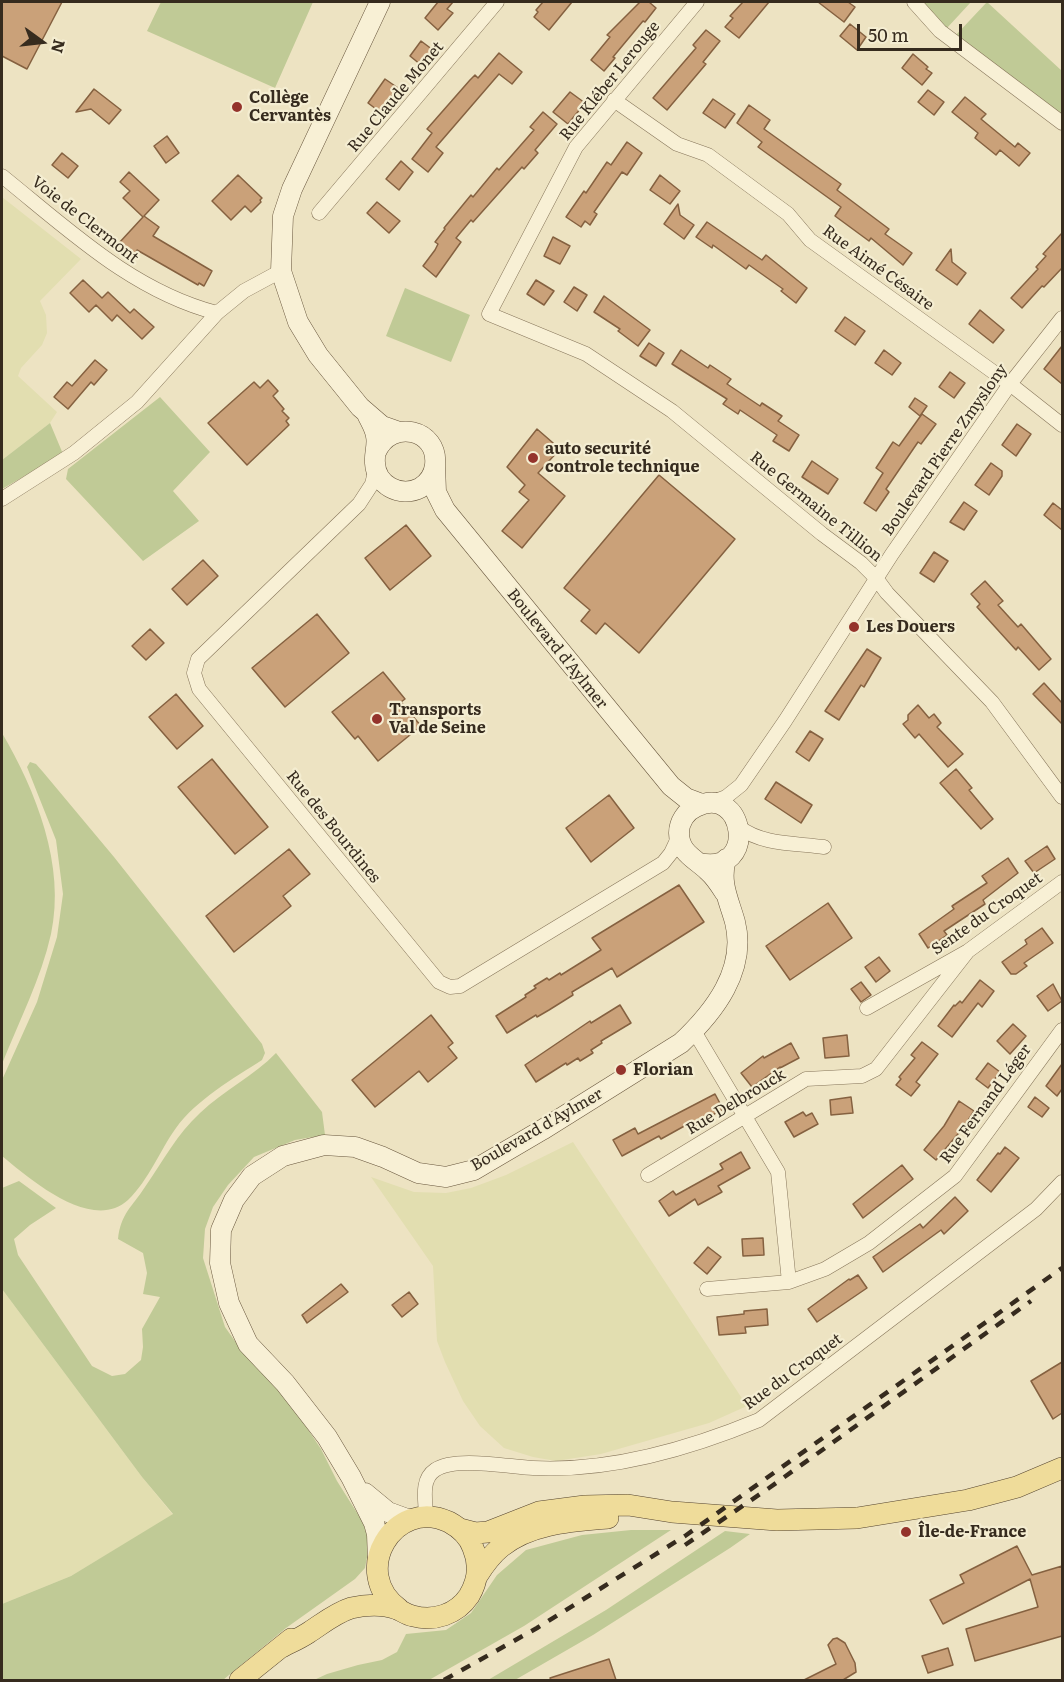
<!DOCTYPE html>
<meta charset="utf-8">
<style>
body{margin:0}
#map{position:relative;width:1064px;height:1682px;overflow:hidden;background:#ede3c2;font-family:Literata,serif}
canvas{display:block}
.frame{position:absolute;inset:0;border:3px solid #362b1e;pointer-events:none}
.north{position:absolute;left:12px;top:12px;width:60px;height:60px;-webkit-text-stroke:4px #f4edd1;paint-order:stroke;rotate:105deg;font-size:16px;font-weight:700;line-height:24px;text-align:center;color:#362b1e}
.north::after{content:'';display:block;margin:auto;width:21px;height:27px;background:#362b1e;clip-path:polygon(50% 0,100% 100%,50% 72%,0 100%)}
.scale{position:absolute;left:857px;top:24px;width:105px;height:27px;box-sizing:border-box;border:3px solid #362b1e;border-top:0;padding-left:8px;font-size:18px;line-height:21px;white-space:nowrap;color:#362b1e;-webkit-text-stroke:4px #f4edd1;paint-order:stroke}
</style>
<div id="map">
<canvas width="1064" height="1682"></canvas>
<div class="frame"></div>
<div class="north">N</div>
<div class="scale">50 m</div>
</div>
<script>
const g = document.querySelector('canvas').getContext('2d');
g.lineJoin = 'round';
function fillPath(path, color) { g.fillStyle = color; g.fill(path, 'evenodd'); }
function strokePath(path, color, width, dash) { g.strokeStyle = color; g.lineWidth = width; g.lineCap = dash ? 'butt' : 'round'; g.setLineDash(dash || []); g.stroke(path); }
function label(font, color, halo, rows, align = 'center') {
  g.font = font + ' Literata,serif'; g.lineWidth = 4.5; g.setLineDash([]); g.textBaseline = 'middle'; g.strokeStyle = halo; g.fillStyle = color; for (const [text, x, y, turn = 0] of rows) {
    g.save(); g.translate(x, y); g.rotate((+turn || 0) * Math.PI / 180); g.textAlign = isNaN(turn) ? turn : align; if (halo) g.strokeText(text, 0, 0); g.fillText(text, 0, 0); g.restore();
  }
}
fillPath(new Path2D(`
 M2 197 81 259 40 301 46 315 47 333 42 345 21 368 18 376 57 412 50 423 2 460Z
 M573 1142 747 1406 709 1423 601 1454 556 1461 533 1457 504 1448 480 1426 463 1401 445 1362 437 1341 433 1266 371 1177 414 1192 446 1193 471 1188 506 1175Z
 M2 1289 142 1477 173 1515 71 1576 2 1604Z`), '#e2deb0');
fillPath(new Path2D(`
 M161 2H313L275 88 147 31Z
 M920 2H971L947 28Z
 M987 2 1062 71V118L955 36Z
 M405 288 470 315 451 362 386 336Z
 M160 397 210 452 173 491 199 521 143 561 66 479 68 469Z
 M50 423 63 454 2 489V460Z
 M2 733C36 791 66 866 51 934 41 979 19 1021 2 1064Z
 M30 762 36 764 43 772 114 857 262 1044 265 1053 262 1060C234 1078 196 1100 176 1128 160 1150 149 1180 128 1200 92 1233 30 1179 2 1156V1080L37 1002 57 937 63 894 56 840 27 767Z
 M276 1053 322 1112 325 1135 295 1140 254 1157 228 1185 213 1207 205 1229 203 1258 225 1327 244 1354 285 1395 321 1449 337 1481 371 1535 365 1568 355 1579 286 1628 223 1680H2V1604L71 1576 173 1514 142 1477 2 1289V1188L19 1181 56 1208 30 1225 14 1239 18 1255 92 1366 112 1376 125 1374 141 1360 143 1347 142 1329 160 1297 143 1294 147 1273 143 1253 118 1239C121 1213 132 1207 145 1187 163 1161 177 1134 200 1113 224 1090 254 1076 276 1053Z
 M631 1530H671L524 1626 429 1680H314L327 1674 358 1665 382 1660 397 1652 406 1634 446 1630 471 1613 497 1575 526 1550 582 1535Z
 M725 1531 750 1534 730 1548 593 1635 515 1680H488L606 1610Z`), '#c0ca96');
const building = new Path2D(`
 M2 2H62L27 69 2 56Z
 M438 2H453L447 9 453 13 438 30 425 18Z
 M543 2H572L549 30 534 17 538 12 536 10Z
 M640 2H649L656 8 645 22 643 21 613 57 615 58 604 71 591 60 610 37 607 35Z
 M743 2H769L739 38 725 27 733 18 730 16Z
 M818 2H848L855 7 844 22Z
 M850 24 866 37 857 50 840 36Z
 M706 30 720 41 703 62 706 64 667 110 653 98 696 48 693 45Z
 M421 41 433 50 421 65 410 56Z
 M499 53 522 72 512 84 499 74 436 147 443 153 428 172 412 159 432 133 427 129 470 80 475 75 478 78Z
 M913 54 928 67 926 69 932 73 922 85 902 68Z
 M385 79 398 88 380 112 368 103Z
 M94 89 121 110 109 124 91 109 76 112Z
 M928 90 944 102 934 115 918 102Z
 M570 92 585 103 568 124 553 112Z
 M965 97 986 114 981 119 1015 147 1018 143 1030 153 1019 166 1000 150 996 155 975 138 978 133 952 112Z
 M713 99 735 114 725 128 703 113Z
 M749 105 770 120 764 129 841 184 837 190 889 229 885 234 912 253 903 265 871 238 869 241 835 216 841 207 758 147 762 142 737 123Z
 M543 112 557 124 535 150 538 153 524 169 522 167 473 222 471 220 456 238 461 242 436 277 423 266 435 250 438 244 435 242 445 229 444 228 471 195 473 197 497 168 499 170 534 130 530 127Z
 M167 136 179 153 166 163 154 146Z
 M627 142 642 153 627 175 622 172 594 212 597 214 590 225 585 221 581 227 566 217 584 191 586 193 607 162 611 165Z
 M62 153 78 166 68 178 52 165Z
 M401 161 413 172 399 190 386 179Z
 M129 172 159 200 144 216 159 227 153 236 212 271 204 286 199 283 198 285 137 250 135 254 119 243 143 217 123 198 130 191 120 182Z
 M238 175 262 198 260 200 261 202 251 212 245 206 231 220 212 201Z
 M660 175 680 191 670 204 650 190Z
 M377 202 400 221 389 233 367 213Z
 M678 204 680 215 694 225 684 239 664 224Z
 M707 222 762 260 766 255 807 288 796 303 781 291 783 289 749 265 746 269 713 245 712 248 696 237Z
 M1062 233V268L1044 287 1042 286 1022 308 1011 298 1038 269 1036 267 1046 256 1043 254Z
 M553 237 570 246 560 264 544 256Z
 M951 249 952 262 966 273 957 285 936 270Z
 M83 280 102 298 108 292 130 313 134 309 154 327 142 339 117 315 112 321 96 305 89 312 70 293Z
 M536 280 554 291 544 305 527 294Z
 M574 287 587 295 577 311 564 302Z
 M604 296 650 330 638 346 618 331 620 329 594 312Z
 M980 310 1004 330 993 343 969 324Z
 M845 317 865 331 855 345 835 331Z
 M649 343 664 353 656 366 640 356Z
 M1062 346V384L1044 369Z
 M681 350 708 368 710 365 731 379 727 384 760 406 762 403 782 416 778 421 799 435 789 451 773 441 777 435 740 410 738 414 723 404 727 399 672 364Z
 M884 350 901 363 892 375 875 363Z
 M95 360 107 370 94 385 91 382 68 409 54 397 67 382 72 386Z
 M950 372 965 383 954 398 939 387Z
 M268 380 278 391 273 396 284 409 282 411 289 418 286 421 289 425 247 465 208 423 254 382 260 388Z
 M915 398 927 406 920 416 909 407Z
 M922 414 936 424 921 444 918 442 886 489 889 492 876 511 864 503 883 473 876 468 893 442 899 446Z
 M1017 424 1031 434 1016 456 1002 445Z
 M537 429 560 449 538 473 565 496 522 548 502 531 529 500 519 492 525 485 507 467Z
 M812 461 838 479 828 494 802 477Z
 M991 463 1002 471V476L989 495 975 485Z
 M659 475 735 539 639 653 605 623 596 634 581 621 590 610 564 588Z
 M964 502 977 511 964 530 950 522Z
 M1053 503 1062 510V530L1044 515Z
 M406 525 431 556 390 590 365 558Z
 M934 552 948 561 934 582 920 573Z
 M203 560 218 576 187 605 172 589Z
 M985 581 1003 601 998 605 1018 627 1021 624 1051 659 1039 670 1018 647 1016 650 977 607 980 604 971 594Z
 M317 614 349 653 285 707 252 668Z
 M150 629 164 643 146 660 132 646Z
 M867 649 881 658 864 687 861 685 839 720 825 711Z
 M383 672 405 699 401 702 421 726 378 761 358 736 355 739 332 712Z
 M1044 683 1062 703V724L1033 694Z
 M176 694 203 726 177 749 149 717Z
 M918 705 929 718 934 714 941 723 937 727 963 754 948 767 919 734 915 738 903 724 908 720V715Z
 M810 731 823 739 809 761 796 752Z
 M212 759 268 827 235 854 178 787Z
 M956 769 972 788 969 790 993 819 981 829 940 783Z
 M776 782 812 805 801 823 765 799Z
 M609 795 634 828 591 862 566 828Z
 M1047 846 1055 859 1034 873 1025 861Z
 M289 849 310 874 283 896 291 906 234 952 206 916Z
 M1008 858 1018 873 983 900 985 904 944 931 947 935 928 948 919 934 954 909 952 906 987 883 982 876Z
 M679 885 704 922 617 977 612 968 572 992 573 995 549 1010 537 1017 536 1015 507 1033 496 1016 526 997 525 995 536 988 534 986 547 978 549 980 560 973 561 975 601 950 592 938Z
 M828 903 852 938 790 980 766 946Z
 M1042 928 1053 943 1024 963 1027 966 1016 974H1011L1002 962 1027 944 1025 940Z
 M879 957 890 971 876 982 865 967Z
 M980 980 994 991 982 1007 978 1003 952 1037 938 1026 954 1005 955 1006 960 1001 962 1003Z
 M861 982 871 995 861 1002 851 989Z
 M1053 984 1062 1001 1048 1011 1037 996Z
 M620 1005 631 1023 601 1041 602 1043 591 1050 593 1053 580 1061 578 1058 567 1065 566 1063 536 1082 525 1065 590 1021 591 1023Z
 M431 1015 453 1043 448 1047 457 1058 428 1082 419 1071 375 1107 352 1080Z
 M1013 1024 1026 1036 1010 1054 997 1041Z
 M847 1035 849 1056 825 1058 823 1038Z
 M922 1042 938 1054 916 1082 920 1085 911 1096 896 1085 901 1079 899 1077 915 1058 911 1055Z
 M791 1043 799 1058 780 1068V1067L752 1087 741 1073 763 1056 764 1058Z
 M988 1063 1000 1072 988 1088 976 1079Z
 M1062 1064V1089L1057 1096 1046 1086Z
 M715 1094 723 1109 707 1118 708 1119 691 1128 688 1124 661 1139 659 1136 622 1156 613 1140 635 1128 638 1134Z
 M851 1097 853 1113 831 1115 830 1100Z
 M1035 1097 1049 1108 1042 1117 1028 1107Z
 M959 1101 974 1111 963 1128 936 1160 924 1150 944 1126Z
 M803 1112 806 1116 812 1113 818 1124 794 1137 785 1122Z
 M1005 1147 1019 1158 991 1192 977 1180 998 1153 1000 1154Z
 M741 1152 750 1168 718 1186 722 1192 698 1205 695 1199 669 1216 659 1201 673 1191 676 1195 723 1169 720 1164Z
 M902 1165 913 1179 863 1218 853 1204Z
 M955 1197 968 1211 944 1234 941 1230 883 1272 873 1257 920 1224 923 1228Z
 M763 1238 764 1255 743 1256 742 1239Z
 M708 1247 721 1257 707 1274 694 1263Z
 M858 1275 867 1288 817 1322 808 1309 849 1279 850 1280Z
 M341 1284 348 1292 307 1323 302 1315Z
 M409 1292 418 1304 402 1317 392 1305Z
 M767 1309 768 1325 745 1327 746 1333 719 1335 717 1317 744 1314V1311Z
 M1062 1362V1413L1053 1419 1031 1381Z
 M1017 1546 1032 1575 1062 1566V1636L975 1661 966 1629 1038 1607 1030 1579 943 1624 930 1600 964 1583 960 1575Z
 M837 1638 845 1643 855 1663 856 1672 843 1680H804L836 1664 828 1645 833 1639Z
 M948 1648 953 1665 928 1673 922 1656Z
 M609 1659 616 1680H551L550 1678Z`);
fillPath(building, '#caa179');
strokePath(building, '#856140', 1.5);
const street = new Path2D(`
 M697 2 576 147 489 314 586 354 672 411 822 534 861 563 876 578 887 593 992 702 1062 797
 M914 2 940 31 1062 123
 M614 100 677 144 708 155 788 214 810 240 1010 384 1062 425
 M2 176C68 229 132 291 217 313
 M319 213 497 2
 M376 468 372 484 359 504 198 659 194 673 199 689 439 982 450 987 460 986 663 863 671 853 679 836
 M2 499 74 453 137 402 217 313 244 291 281 271
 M710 803 726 797 741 785 785 721 892 554 1010 384 1062 318
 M739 827C762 845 795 843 824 847
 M867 1008 968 951 1062 882
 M694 1031 778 1172 789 1282
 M648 1175 806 1079 862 1076 876 1069 968 951
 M707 1289 789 1282 825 1269 869 1243 955 1176 1062 1030
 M426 1517C426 1502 420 1480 435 1470 455 1456 509 1467 533 1468 610 1472 689 1449 759 1420L1036 1209 1062 1182`);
const secondary = new Path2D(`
 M380 2 292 189 283 216 281 271 298 322 318 355 360 407 382 426 399 432
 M367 414C370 421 375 428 376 436 378 445 374 454 375 463 376 485 400 498 420 488 428 483 434 474 435 465 439 429 391 418 376 452
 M435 465 436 492 445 510 671 786 686 798 702 804
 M699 863C760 876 744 782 696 807 686 811 679 822 679 833 679 853 696 859 708 871 715 877 720 885 725 893
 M365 1493 388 1512 410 1520
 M378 1560 377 1534 374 1523 351 1477 327 1437 285 1383 248 1344 229 1303 220 1263 221 1230 234 1200 252 1176 283 1156 324 1145 355 1147 383 1157 418 1173 446 1177 474 1170 542 1130 681 1043C714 1012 747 970 735 922 729 900 719 883 726 859`);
const primary = new Path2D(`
 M460 1529 475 1533 488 1532 539 1512 585 1506 628 1505 672 1512 777 1520 857 1518 968 1500 1017 1487 1062 1468
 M477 1576C484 1565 491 1555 501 1547 530 1523 573 1521 608 1518
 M280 1648C289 1643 299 1639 308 1633 322 1624 335 1613 351 1608 365 1605 383 1604 397 1609 402 1611 407 1615 413 1616 434 1622 457 1614 469 1596 478 1581 480 1564 473 1548 469 1536 460 1528 449 1522 394 1496 349 1573 399 1609
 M240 1680 291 1639`);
strokePath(street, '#86755a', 15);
strokePath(secondary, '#68563d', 21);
strokePath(primary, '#54432e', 22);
strokePath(street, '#f8f0d5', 14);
strokePath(secondary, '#f8f0d5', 20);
strokePath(primary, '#efdc9a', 21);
strokePath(new Path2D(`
 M685 1545 769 1488 1031 1301
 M444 1680 537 1628 685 1536 1062 1268`), '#362b1e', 4.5, [10, 10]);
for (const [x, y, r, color] of [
 [237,107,6,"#94332b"],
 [533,458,6,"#94332b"],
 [854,627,6,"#94332b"],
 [377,719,6,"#94332b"],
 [621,1070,6,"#94332b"],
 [906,1532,6,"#94332b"]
]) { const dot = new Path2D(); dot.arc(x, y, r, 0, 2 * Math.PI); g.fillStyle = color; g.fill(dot); strokePath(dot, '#f4edd1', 2); }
label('16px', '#362b1e', '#f4edd1', [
 ["Rue Kléber Lerouge",610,81,-51],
 ["Rue Claude Monet",396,97,-50],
 ["Voie de Clermont",85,220,38],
 ["Rue Aimé Césaire",878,268,36],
 ["Boulevard Pierre Zmyslony",945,450,-55],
 ["Rue Germaine Tillion",816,507,39],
 ["Boulevard d'Aylmer",557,649,51],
 ["Rue des Bourdines",333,827,51],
 ["Sente du Croquet",987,914,-35],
 ["Rue Delbrouck",736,1102,-31],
 ["Rue Fernand Léger",986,1104,-54],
 ["Boulevard d'Aylmer",537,1130,-30],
 ["Rue du Croquet",793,1372,-36]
]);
label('bold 16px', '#362b1e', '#f4edd1', [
 ["Collège",249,98],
 ["Cervantès",249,116],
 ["auto securité",545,449],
 ["controle technique",545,467],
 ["Les Douers",866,627],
 ["Transports",389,710],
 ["Val de Seine",389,728],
 ["Florian",633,1070],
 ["Île-de-France",918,1532]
], 'left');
</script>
